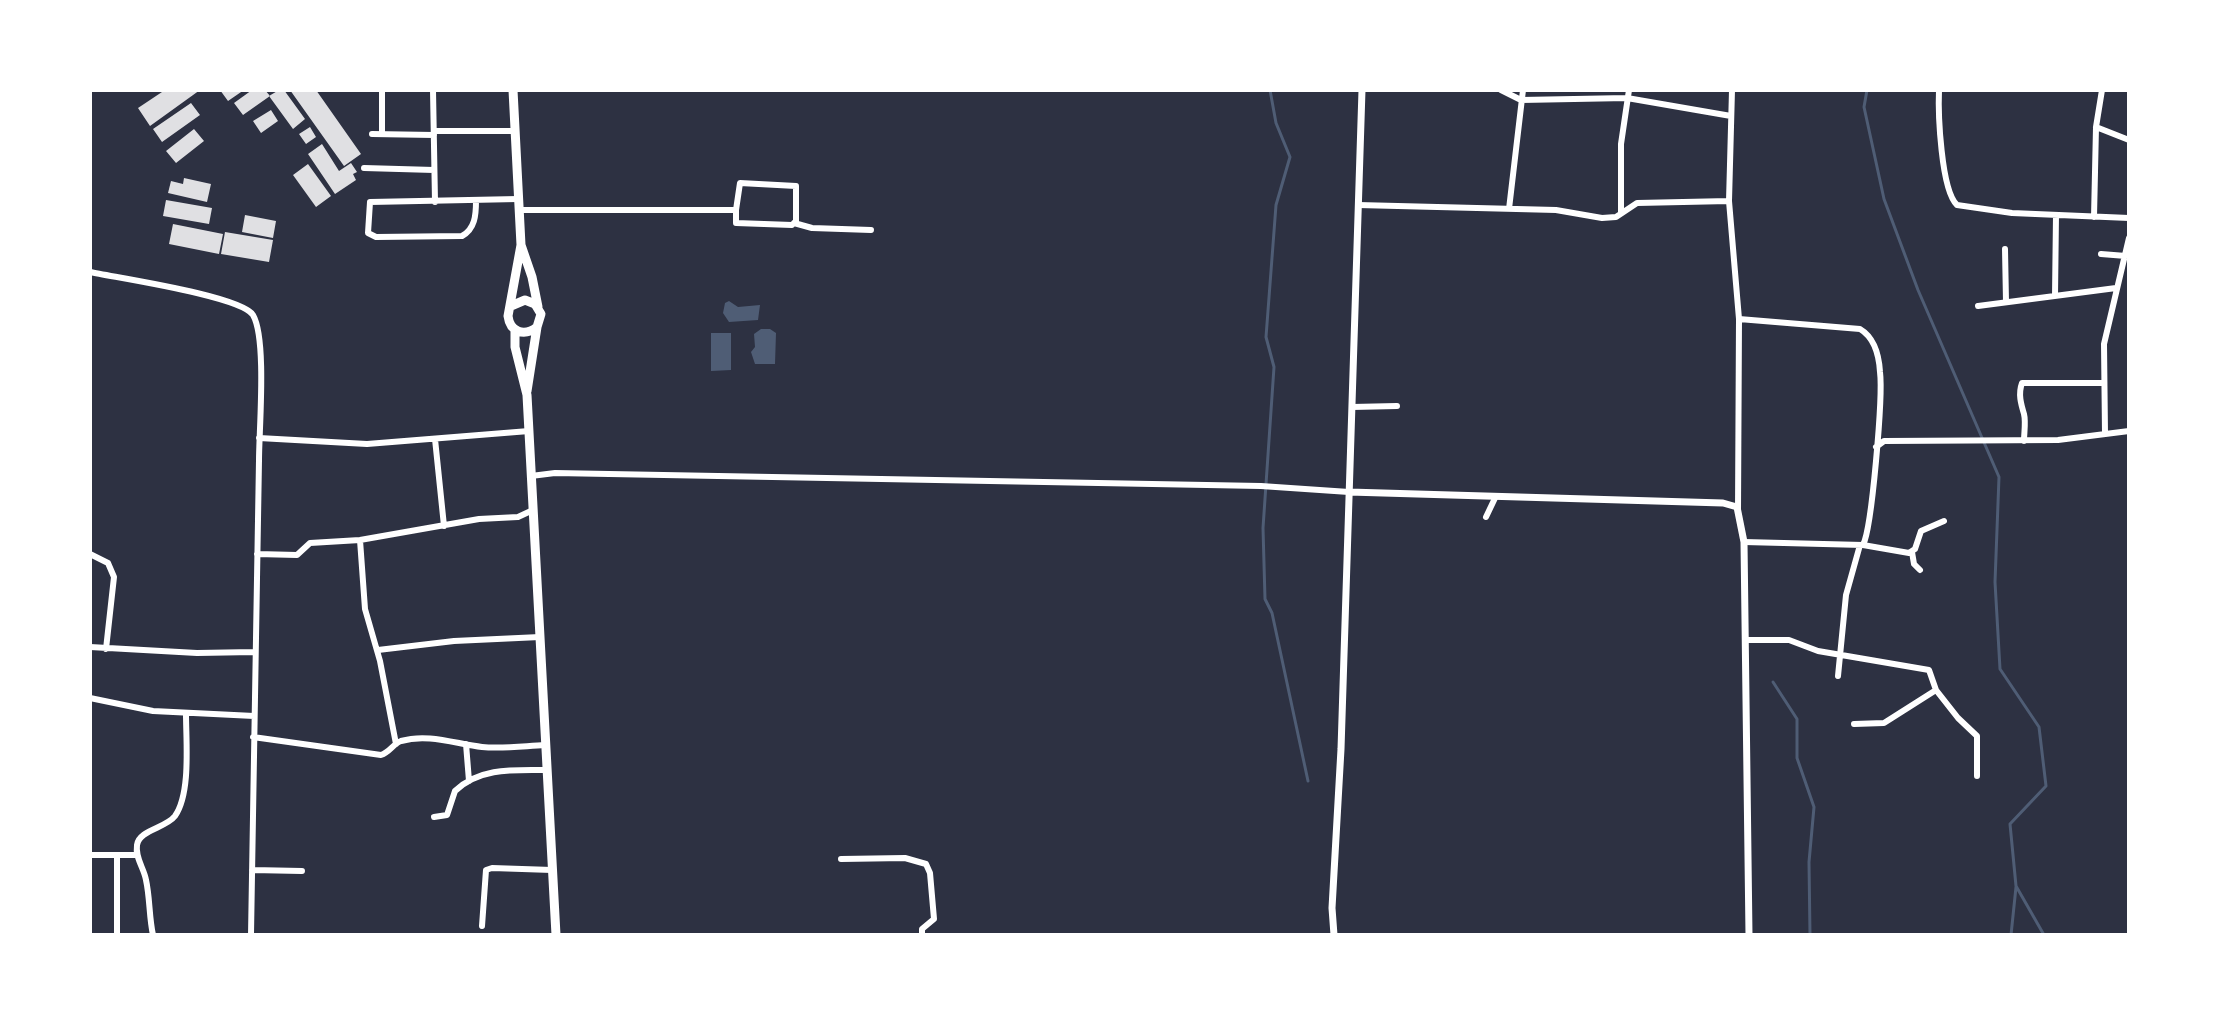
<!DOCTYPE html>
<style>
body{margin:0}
#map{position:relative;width:2219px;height:1025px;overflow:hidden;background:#2d3142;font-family:"Fira Sans",sans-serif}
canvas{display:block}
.frame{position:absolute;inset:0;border:92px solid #fff;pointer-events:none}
</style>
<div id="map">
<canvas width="2219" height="1025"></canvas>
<div class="frame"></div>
</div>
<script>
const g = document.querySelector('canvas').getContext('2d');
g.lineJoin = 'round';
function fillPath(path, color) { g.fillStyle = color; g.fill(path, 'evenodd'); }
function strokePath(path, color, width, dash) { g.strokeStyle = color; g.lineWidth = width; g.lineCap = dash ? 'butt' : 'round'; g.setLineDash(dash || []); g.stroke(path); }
fillPath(new Path2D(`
 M729 301 738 307 760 305 758 320 729 322 723 313 725 303Z
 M761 329H770L776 333 775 364H755L751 352 755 347 754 334Z
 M711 333H731V370L711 371Z`), '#4f5d75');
strokePath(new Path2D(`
 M1270 90 1276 123 1290 157 1276 205 1266 337 1274 367 1263 528 1265 599 1272 613 1308 781
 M1867 90 1864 107 1884 199 1918 290 1999 477 1995 582 2000 669 2039 727 2046 786 2010 824 2016 886 2044 935
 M1773 682 1797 719V758L1814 807 1809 862 1810 935
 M2011 935 2016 887`), '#4f5d75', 3);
fillPath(new Path2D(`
 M165 90H200L150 126 138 108Z
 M220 90H244L228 101Z
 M252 90H265L270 96 243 115 234 103Z
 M279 90H284L305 119 293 129 269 96Z
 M290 90H316L361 154 344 166Z
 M191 103 200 115 162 142 153 129Z
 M271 110 278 121 261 133 253 121Z
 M310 127 316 137 306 144 299 134Z
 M194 129 204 141 176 163 166 151Z
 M322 144 339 171 351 163 357 172 353 174 356 180 335 194 308 154Z
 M308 164 331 196 316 207 293 175Z
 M184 178 211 184 207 202 168 193 171 181 183 184Z
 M166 200 212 208 209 224 163 216Z
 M245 215 276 221 273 238 242 232Z
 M173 224 223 234 219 254 169 244Z
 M225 232 273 240 269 262 221 254Z`), '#e0e0e3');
strokePath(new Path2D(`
 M382 90V134
 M433 90 435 202
 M1501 90 1521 100 1627 98 1731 116
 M1939 90C1938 113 1941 190 1957 205L2012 213 2129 218
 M2096 127 2129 140
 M434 131H514
 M372 134 434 135
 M364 168 434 170
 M476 201C476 215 475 229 462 236L376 237 368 233 370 202 518 199
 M1729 201 1732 90
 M1358 205 1556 210 1602 218 1616 217 1637 203 1729 201 1739 319 1738 510
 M1509 209 1523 90
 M519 210H736V223L792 225 796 221V186L740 183 736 210
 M1621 213V144L1629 90
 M2094 217 2096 127 2102 90
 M794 223 812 228 871 230
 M2005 249 2006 302
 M2101 254 2126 256
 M90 272C118 278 241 296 253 315 267 339 259 430 259 460 257 619 253 777 251 935
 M2055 296 2056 215
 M1978 306 2116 288
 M1739 319 1860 329C1875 338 1879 355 1880 372 1883 396 1872 528 1863 545L1744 542
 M1352 407 1397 406
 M2105 434 2104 344 2129 238
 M259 438 367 444 529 431
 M435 439 444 526
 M2024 441C2024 433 2026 422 2024 414 2021 404 2018 394 2022 383H2103
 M1876 447 1884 441 2058 440 2129 431
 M531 476 555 473 1261 486 1349 492
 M1486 517 1496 496
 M360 540 365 609 380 661 396 744
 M1863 545 1909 553 1915 549 1921 531 1944 521
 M1912 552 1914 564 1920 570
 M90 554 108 563 114 577 106 649
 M257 554 297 555 310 543 360 540 479 519 518 517 533 510
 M1746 640H1789L1818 651 1929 670 1936 690 1958 718 1977 736V776
 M90 647 197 653 254 652
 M378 650 454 641 540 637
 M1838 676 1846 595 1860 545
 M90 698 153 711 254 716
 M1854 724 1884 723 1936 690
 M253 737 381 755C390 752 393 744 401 741 428 733 456 744 482 747 503 749 524 746 545 745
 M466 744 469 781
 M434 817 447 815 455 791C480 767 515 770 547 770
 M90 855H137
 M117 856V935
 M841 859 905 858 926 864 930 873 934 919 922 929V935
 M252 870 302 871
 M482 926 486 870 492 868 552 870
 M153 935C149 917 150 898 146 880 144 868 135 858 137 845 139 830 166 828 175 816 191 793 186 742 186 714`), '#fff', 6);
strokePath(new Path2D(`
 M1349 492 1723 503 1737 507 1744 542 1749 935
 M1334 935 1332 908 1341 749 1362 90`), '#fff', 7);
strokePath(new Path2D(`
 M521 245 532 277 538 307
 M511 306 525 300 535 304 541 314 537 327C524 337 510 332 508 316L521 245 513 90
 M515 330V347L527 395 556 935
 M527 391 537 327`), '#fff', 9);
</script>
